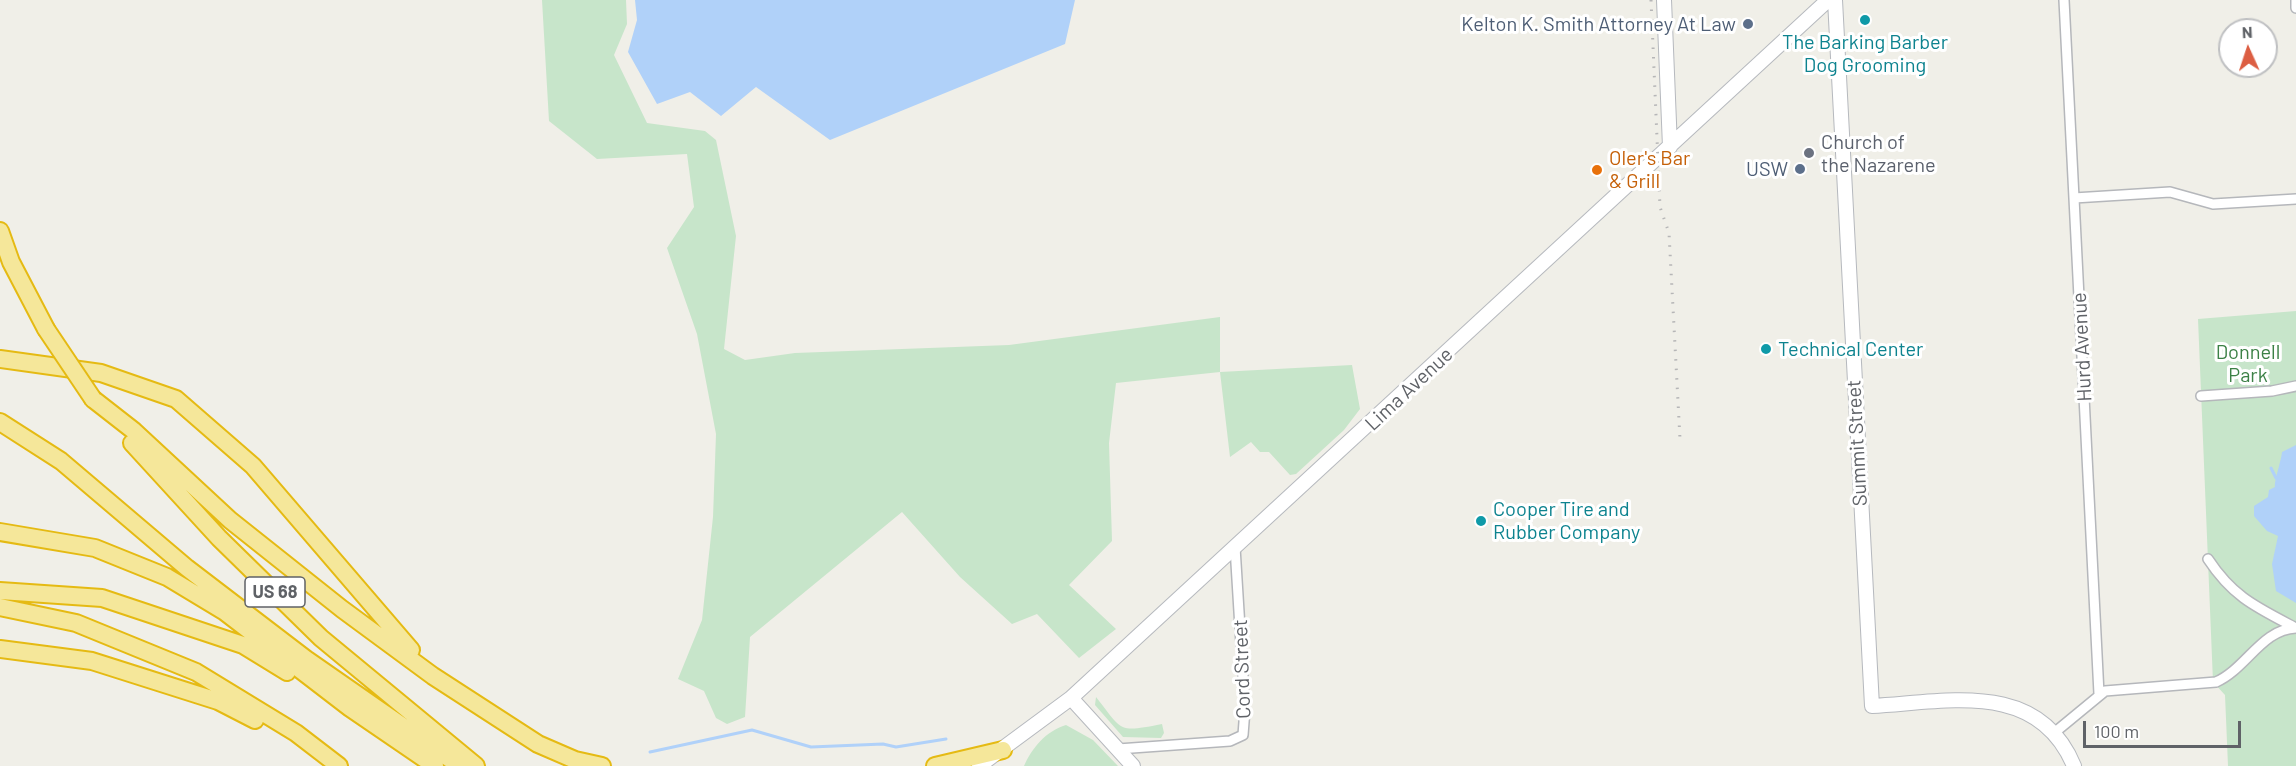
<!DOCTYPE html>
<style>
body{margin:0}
#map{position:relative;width:2296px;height:766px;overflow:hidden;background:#f0efe8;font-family:Barlow,sans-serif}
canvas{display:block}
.north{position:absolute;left:2218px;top:18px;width:60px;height:60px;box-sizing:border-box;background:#fff;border:2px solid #bfc0c2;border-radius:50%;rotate:357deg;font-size:16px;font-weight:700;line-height:24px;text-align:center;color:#5f6267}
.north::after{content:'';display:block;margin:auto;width:21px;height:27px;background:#dc5e42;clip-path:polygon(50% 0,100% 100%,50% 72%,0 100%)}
.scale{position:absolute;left:2083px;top:721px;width:158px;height:27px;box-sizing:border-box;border:3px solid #5f6267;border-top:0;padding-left:8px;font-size:18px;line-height:21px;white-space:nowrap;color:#5f6267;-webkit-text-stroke:4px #fff;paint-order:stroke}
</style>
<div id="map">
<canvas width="2296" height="766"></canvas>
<div class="north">N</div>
<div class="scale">100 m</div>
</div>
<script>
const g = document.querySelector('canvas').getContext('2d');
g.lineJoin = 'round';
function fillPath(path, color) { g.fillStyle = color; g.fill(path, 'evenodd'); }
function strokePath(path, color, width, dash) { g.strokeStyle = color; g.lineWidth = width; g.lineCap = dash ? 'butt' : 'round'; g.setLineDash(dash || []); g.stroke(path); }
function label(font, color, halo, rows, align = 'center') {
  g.font = font + ' Barlow,sans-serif'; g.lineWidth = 6; g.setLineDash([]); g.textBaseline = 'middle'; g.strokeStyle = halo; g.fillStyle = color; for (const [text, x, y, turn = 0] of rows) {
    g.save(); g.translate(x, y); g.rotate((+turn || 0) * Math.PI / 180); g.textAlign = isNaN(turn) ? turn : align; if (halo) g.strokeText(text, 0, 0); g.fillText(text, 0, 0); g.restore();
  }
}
fillPath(new Path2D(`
 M542 0H626L627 24 614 55 647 123 705 131 716 140 736 236 724 349 745 360 795 353 1009 345 1220 317V372L1352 365 1360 409 1344 430 1296 474 1290 475 1269 452H1260L1251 442 1230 457 1220 372 1116 383 1109 443 1112 541 1069 585 1116 629 1079 658 1037 614 1012 624 960 577 902 512 750 637 745 717 727 724 716 718 704 691 678 679 702 620 713 517 716 434 697 334 667 248 694 207 687 154 597 159 549 121Z
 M2296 311V766H2228L2225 695 2213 682 2198 319Z
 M1096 697C1123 731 1117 733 1162 724L1164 733 1161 738 1123 737 1095 705Z
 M1066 725 1093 740 1118 766H1024C1032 748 1046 731 1066 725Z`), '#c7e5ca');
fillPath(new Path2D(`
 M635 0H1075L1065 44 830 140 756 87 721 116 690 92 657 104 628 52 637 20Z
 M2296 445V603L2276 591 2272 564 2278 536 2267 531 2254 516V506L2268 497 2269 490 2275 487C2274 481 2281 462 2282 452Z`), '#b0d1f9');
strokePath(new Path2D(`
 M2271 468 2276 478
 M650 752 752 730 811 747 883 744 896 747 946 739`), '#b0d1f9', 3);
const street = new Path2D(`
 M2064 0 2099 694
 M2296 0V8
 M2074 198 2170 192 2213 204 2296 199
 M2201 396 2272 391 2296 386
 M2208 559C2233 597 2256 607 2296 628
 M2054 733 2105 691 2216 682C2246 669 2262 629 2296 628
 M1118 749 1230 741 1243 735 1245 709 1235 547`);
const secondary = new Path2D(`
 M1664 0 1670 147
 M1835 0 1872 706C1947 702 2038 679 2074 766
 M1071 698 1133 766
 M979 766 1071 698 1828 0`);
const highway = new Path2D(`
 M0 231 11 262 46 329
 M0 359 101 373 176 399 253 466 411 650
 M93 399 134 431 230 520 342 609 433 676 538 744 575 760 602 766
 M0 422 61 461 187 568 306 659 460 766
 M132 443 219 538 321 638 476 766
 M0 532 95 548 167 577 225 612 350 708 435 766
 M0 591 102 598 243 645 287 672
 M0 607 76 623 196 672 296 733 339 766
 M0 649 92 661 218 701 255 720
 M935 766 1003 750`);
strokePath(street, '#b5b7bb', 12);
strokePath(secondary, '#b6b9be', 16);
strokePath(highway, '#e5ba13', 20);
strokePath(street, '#fff', 9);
strokePath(secondary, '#fff', 14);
strokePath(highway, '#f5e79a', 16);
strokePath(new Path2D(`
 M1651 0 1660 207 1669 233 1680 439`), '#b6b6b7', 3, [1.5, 8]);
const highwayBridge = new Path2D(`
 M46 329 93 399`);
strokePath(highwayBridge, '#e5ba13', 20, []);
strokePath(highwayBridge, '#f5e79a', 16);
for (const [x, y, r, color] of [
 [1865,20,6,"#0f9aa8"],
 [1748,24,6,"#5c6f8a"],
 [1809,153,6,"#6b7280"],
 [1800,169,6,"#5c6f8a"],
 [1597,170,6,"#e8710a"],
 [1766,349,6,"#0f9aa8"],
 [1481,521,6,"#0f9aa8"]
]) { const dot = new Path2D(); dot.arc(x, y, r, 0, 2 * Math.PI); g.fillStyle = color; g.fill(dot); strokePath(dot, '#fff', 2); }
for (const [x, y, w] of [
 [275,592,60]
]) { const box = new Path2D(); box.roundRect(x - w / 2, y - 15, w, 30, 4.5); g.fillStyle = '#fff'; g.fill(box); strokePath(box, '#5f6267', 1.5); }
label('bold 18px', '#5f6267', null, [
 ["US 68",275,592]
]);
label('20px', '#4e5e75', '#fff', [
 ["Kelton K. Smith Attorney At Law",1736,24],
 ["USW",1788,169]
], 'right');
label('20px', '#0d838f', '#fff', [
 ["The Barking Barber",1865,42,"center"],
 ["Dog Grooming",1865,65,"center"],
 ["Technical Center",1778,349],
 ["Cooper Tire and",1493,509],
 ["Rubber Company",1493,532]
], 'left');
label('20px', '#5b616d', '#fff', [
 ["Church of",1821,142],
 ["the Nazarene",1821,165]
], 'left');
label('20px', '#c56008', '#fff', [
 ["Oler's Bar",1609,158],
 ["& Grill",1609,181]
], 'left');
label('20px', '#5f6267', '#fff', [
 ["Hurd Avenue",2082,347,-93],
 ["Lima Avenue",1409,389,-43],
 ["Summit Street",1857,443,-93],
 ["Cord Street",1242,669,-92]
]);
label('20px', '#3c8146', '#fff', [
 ["Donnell",2248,352],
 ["Park",2248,375]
]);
</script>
